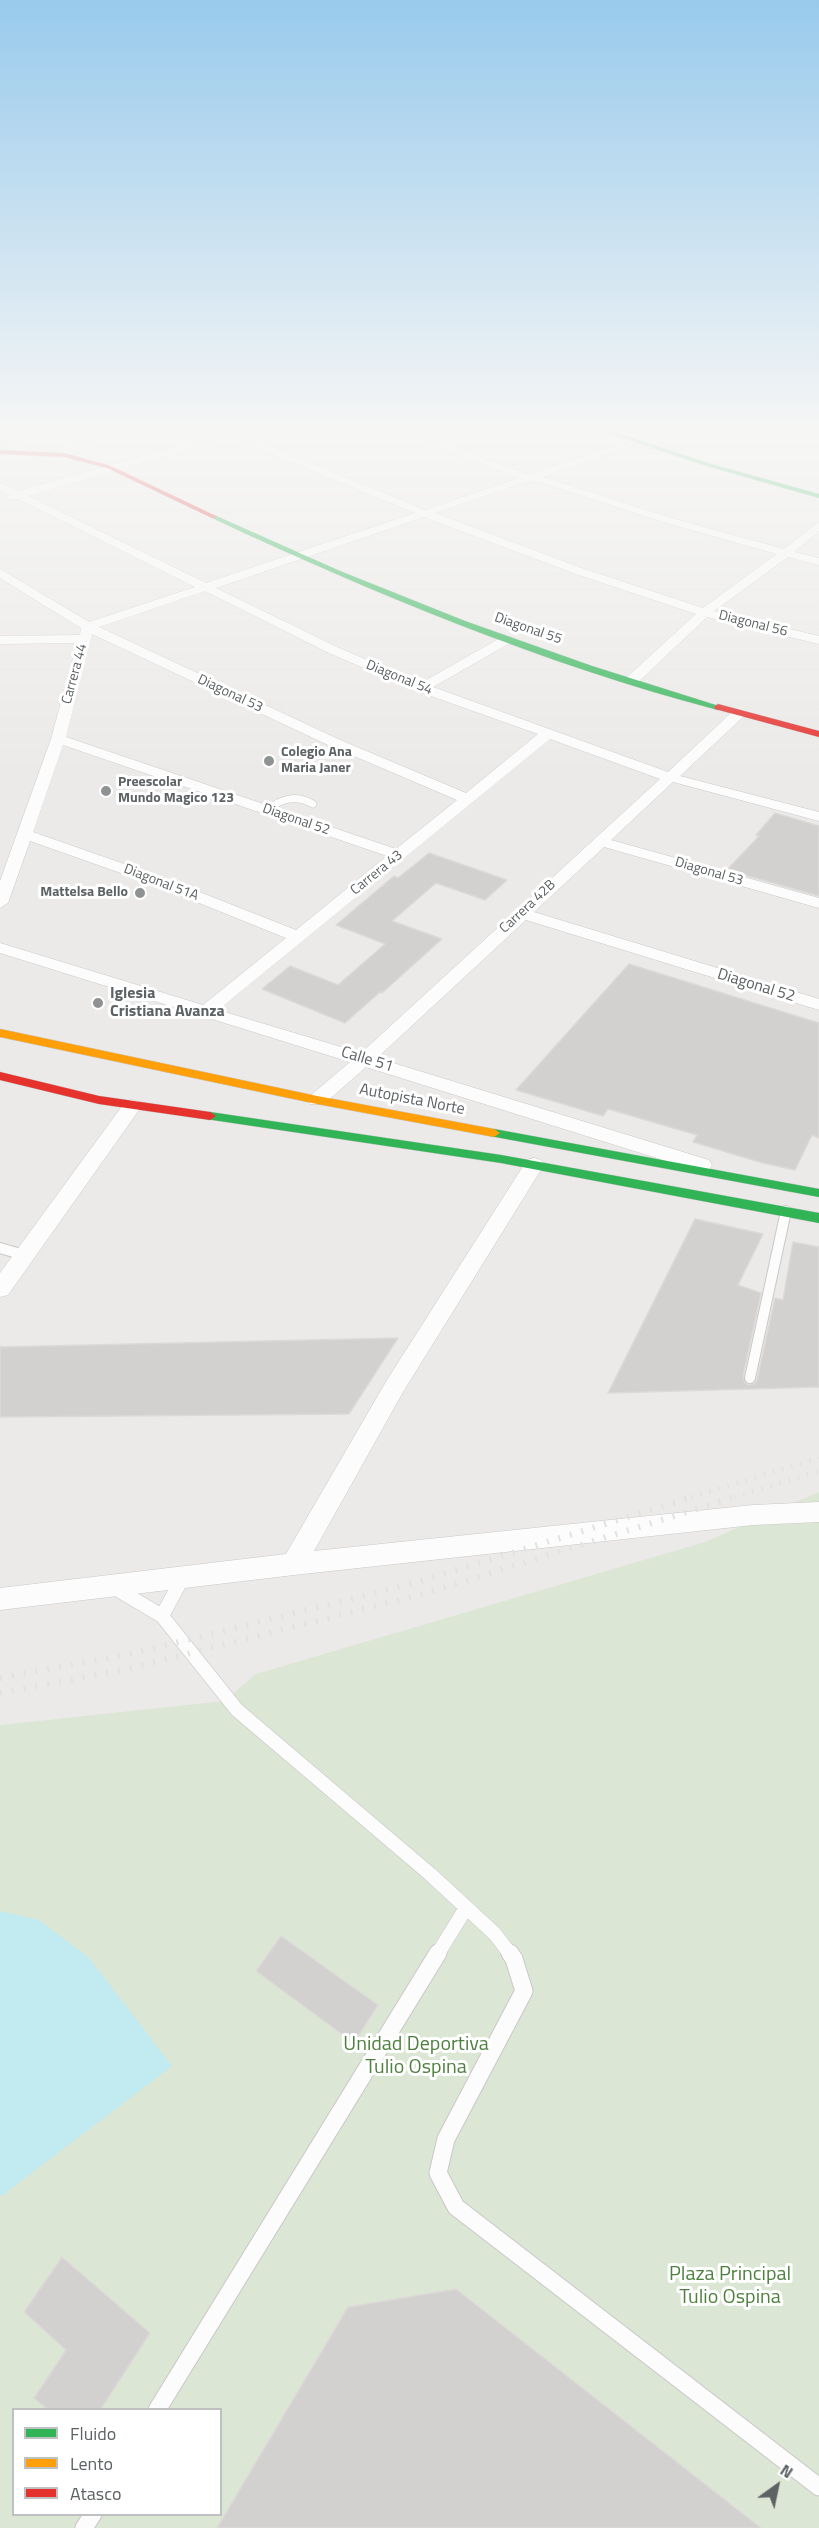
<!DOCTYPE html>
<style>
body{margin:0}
#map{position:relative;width:819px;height:2528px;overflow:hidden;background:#eceae8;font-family:"Titillium Web",sans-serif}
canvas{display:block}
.legend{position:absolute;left:12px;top:2408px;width:210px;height:108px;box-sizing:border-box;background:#fff;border:2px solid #bec0c1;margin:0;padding:8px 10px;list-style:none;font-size:18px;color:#5d6264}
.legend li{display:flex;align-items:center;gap:12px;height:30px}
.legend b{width:30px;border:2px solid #bec0c1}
.north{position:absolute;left:747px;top:2456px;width:60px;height:60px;-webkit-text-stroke:4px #fff;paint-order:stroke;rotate:33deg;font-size:16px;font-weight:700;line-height:24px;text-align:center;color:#5d6264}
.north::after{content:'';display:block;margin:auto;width:21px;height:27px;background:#5d6264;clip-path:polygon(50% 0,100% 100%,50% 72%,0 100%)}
</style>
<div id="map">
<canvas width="819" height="2528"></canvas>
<ul class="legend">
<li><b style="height:8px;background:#30b455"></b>Fluido</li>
<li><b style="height:8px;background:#ff9f0a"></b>Lento</li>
<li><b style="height:8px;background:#e5322d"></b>Atasco</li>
</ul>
<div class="north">N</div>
</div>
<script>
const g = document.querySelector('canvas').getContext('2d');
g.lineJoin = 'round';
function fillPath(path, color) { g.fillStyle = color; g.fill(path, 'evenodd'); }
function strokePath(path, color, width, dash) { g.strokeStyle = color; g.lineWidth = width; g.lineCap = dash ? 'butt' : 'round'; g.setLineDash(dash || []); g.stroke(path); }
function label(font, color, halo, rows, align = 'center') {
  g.font = font + ' "Titillium Web",sans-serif'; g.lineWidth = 6; g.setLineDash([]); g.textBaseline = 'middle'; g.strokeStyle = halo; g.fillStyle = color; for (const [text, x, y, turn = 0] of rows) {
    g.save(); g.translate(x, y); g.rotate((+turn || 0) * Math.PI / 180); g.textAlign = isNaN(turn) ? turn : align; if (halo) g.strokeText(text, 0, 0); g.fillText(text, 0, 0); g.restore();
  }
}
fillPath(new Path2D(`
 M0 427H76L0 447Z
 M819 1492V2528H0V1725L224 1701 256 1674 705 1542ZM14 2410H220V2514H14Z`), '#dce6d5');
fillPath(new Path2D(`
 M0 1911 39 1920 89 1958 172 2066 0 2197Z`), '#c1eaf1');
const building = new Path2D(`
 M775 813 819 826V896L727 870 759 836 756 835Z
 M429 853 507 880 485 900 436 883 392 921 442 939 382 993 380 992 345 1023 262 989 290 966 338 985 385 944 336 925 394 876 398 878Z
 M629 964 819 1023V1138L812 1135 795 1170 763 1163 693 1142 697 1135 608 1109 603 1116 516 1090Z
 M695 1219 763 1234 738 1285 761 1293 743 1376 745 1383 749 1385 755 1383 757 1380 775 1298 783 1300 793 1242 819 1247V1387L608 1393Z
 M398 1338 349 1414 0 1417V1347Z
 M281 1936 378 2005 354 2043 256 1971Z
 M62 2257 150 2333 101 2409H47L34 2398 66 2350 24 2312Z
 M456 2289 761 2528H217L348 2307Z`);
fillPath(building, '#d3d1d0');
strokePath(building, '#dcd9d7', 1.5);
const laneFar3 = new Path2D(`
 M266 810C282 799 295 794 313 804`);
const laneFar2 = new Path2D(`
 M0 1248 24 1255
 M750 1378 786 1211`);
const laneFar1 = new Path2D(`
 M115 1588 162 1616 237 1710 430 1874 495 1934 511 1955
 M162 1616 182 1579
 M437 1955 466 1908`);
const lane = new Path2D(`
 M510 1953 514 1959 524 1991 446 2139 438 2173 456 2207 819 2487
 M157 2410 438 1953
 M84 2528 93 2514`);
const street = new Path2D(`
 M116 427 120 428V432L78 444 68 457 59 455 70 440Z
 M210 427H224L232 430 243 427H259L240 434 425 510 519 478 389 427H403L529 475 670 427H685L543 477 671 518 784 549 819 522V531L794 552 819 558V565L788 557 714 611 819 636V644L707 617 636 684 631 685 624 681 626 678 696 614 576 574 424 517 216 588 337 647 421 683 502 637H510L512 640 510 643 433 687 668 772 733 711H743L745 714 743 717 680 776 819 812V821L673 782 611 840 819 898V908L604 847 534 912 819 999V1010L526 920 377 1058 709 1160 712 1165 709 1170 702 1172 695 1170 366 1067 324 1104H310L308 1100 310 1096 350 1062 0 953V943L203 1005 286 938 152 884 30 841 8 903 0 908V881L51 739 77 643 0 644V636L80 635 81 628 0 578V569L89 622 195 587 18 499H8L7 497 9 495 0 490V483L19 491 222 433ZM230 437 415 513 206 583 28 496ZM529 481 543 483 663 522 777 554 703 608 584 569 435 513ZM205 591 329 653 417 691 538 734 466 793 338 739 99 627ZM92 634 328 745 457 800 396 849 66 737ZM550 739 660 779 361 1053 218 1010ZM63 745 387 856 296 930 164 878 33 832Z
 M783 427H799L819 433V439Z
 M132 1100 139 1102 141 1106 139 1110 8 1295 0 1297V1273L125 1102Z
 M534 1158 541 1160 544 1165 403 1392 314 1551 753 1505 819 1502V1522L753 1525 294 1575 0 1610V1588L286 1554 387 1380 527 1160Z`);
const fast = new Path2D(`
 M590 427H600L711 464 819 494V498L707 466Z
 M214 515 340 571 465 621 592 666 722 707 718 710C543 664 375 594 212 518L210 517Z
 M210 1112 501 1155 819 1213V1223L501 1163 206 1119 204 1116 206 1113Z
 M494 1129 819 1189V1197L490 1136 488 1133Z`);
const slow = new Path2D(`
 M0 1029 317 1096 494 1129 500 1133 494 1137 317 1104 0 1037Z`);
const jam = new Path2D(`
 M0 450 64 453 111 466 218 517 212 518 107 468 64 457 0 454Z
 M718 704 819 731V737L715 709 714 707Z
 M0 1072 99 1096 210 1112 216 1116 210 1120 99 1104 0 1080Z`);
strokePath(laneFar3, '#c9c8c7', 8);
strokePath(laneFar2, '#c9c8c7', 12);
strokePath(laneFar1, '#c9c8c7', 15);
strokePath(lane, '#c9c8c7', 19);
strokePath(street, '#c9c8c7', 1);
strokePath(fast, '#c8c8c8', 1);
strokePath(slow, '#c8c8c8', 1);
strokePath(jam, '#c8c8c8', 1);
strokePath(laneFar3, '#fcfcfc', 7);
strokePath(laneFar2, '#fcfcfc', 10);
strokePath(laneFar1, '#fcfcfc', 14);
strokePath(lane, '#fcfcfc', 17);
fillPath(street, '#fcfcfc');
fillPath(fast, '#30b455');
fillPath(slow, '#ff9f0a');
fillPath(jam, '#e5322d');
strokePath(new Path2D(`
 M691 1497 819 1458
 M734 1497 819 1471`), '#e2e2e1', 4.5, [1.5, 8]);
strokePath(new Path2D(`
 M0 1678 135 1653 414 1583 696 1496
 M0 1693 128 1669 419 1595 739 1496`), '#e2e2e1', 6, [2, 10]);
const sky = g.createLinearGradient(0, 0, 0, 781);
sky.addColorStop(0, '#98caec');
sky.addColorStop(0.55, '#f6f6f5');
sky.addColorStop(1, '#f6f6f500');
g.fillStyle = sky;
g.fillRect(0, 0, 819, 781);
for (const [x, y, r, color] of [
 [269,761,6,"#8f9292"],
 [106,791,6,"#8f9292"],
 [140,893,6,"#8f9292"],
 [98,1003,6,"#8f9292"]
]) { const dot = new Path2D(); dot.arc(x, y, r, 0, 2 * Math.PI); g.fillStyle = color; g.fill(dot); strokePath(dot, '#fff', 2); }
label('14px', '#5d6264', '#fff', [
 ["Diagonal 56",753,624,14],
 ["Diagonal 55",528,629,19],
 ["Carrera 44",75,674,-75],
 ["Diagonal 54",399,678,22],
 ["Diagonal 53",230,694,25],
 ["Diagonal 52",296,820,19],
 ["Diagonal 53",709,872,16],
 ["Carrera 43",377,873,-39],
 ["Diagonal 51A",161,883,21],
 ["Carrera 42B",528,907,-43]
]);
label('bold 14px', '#5d6264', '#fff', [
 ["Colegio Ana",281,753],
 ["Maria Janer",281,769],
 ["Preescolar",118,783],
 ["Mundo Magico 123",118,799],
 ["Mattelsa Bello",128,893,"right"]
], 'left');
label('16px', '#5d6264', '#fff', [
 ["Diagonal 52",756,986,17],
 ["Calle 51",367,1060,17],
 ["Autopista Norte",412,1100,11]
]);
label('bold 16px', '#5d6264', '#fff', [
 ["Iglesia",110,994],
 ["Cristiana Avanza",110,1012]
], 'left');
label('20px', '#4f8040', '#fff', [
 ["Unidad Deportiva",416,2045],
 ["Tulio Ospina",416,2068],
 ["Plaza Principal",730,2275],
 ["Tulio Ospina",730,2298]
]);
</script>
